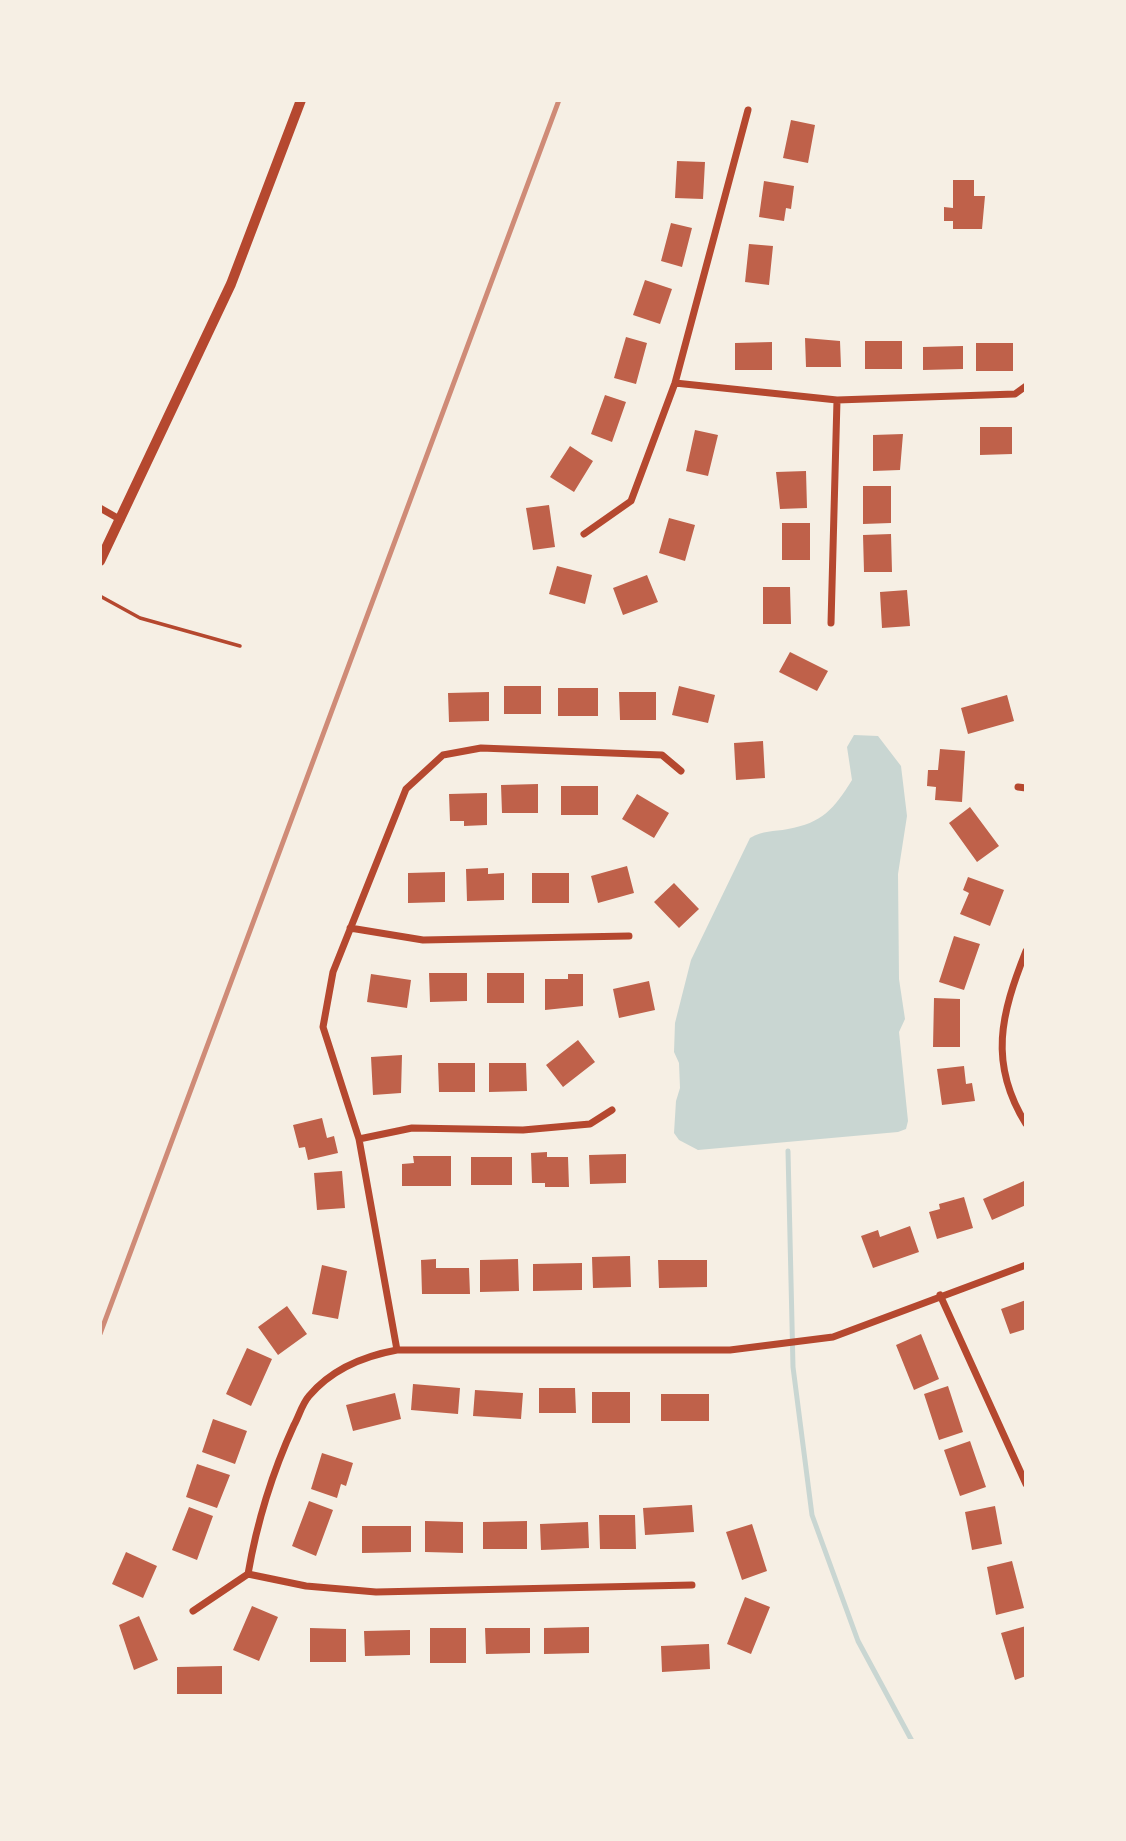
<!DOCTYPE html>
<style>
body{margin:0}
#map{position:relative;width:1126px;height:1841px;overflow:hidden;background:#f6efe4;font-family:Arial,sans-serif}
canvas{display:block}
.frame{position:absolute;inset:0;border:102px solid #f6efe4;pointer-events:none}
</style>
<div id="map">
<canvas width="1126" height="1841"></canvas>
<div class="frame"></div>
</div>
<script>
const g = document.querySelector('canvas').getContext('2d');
g.lineJoin = 'round';
function fillPath(path, color) { g.fillStyle = color; g.fill(path, 'evenodd'); }
function strokePath(path, color, width, dash) { g.strokeStyle = color; g.lineWidth = width; g.lineCap = dash ? 'butt' : 'round'; g.setLineDash(dash || []); g.stroke(path); }
fillPath(new Path2D(`
 M854 735 878 736 901 766 907 816 898 874 899 979 905 1019 899 1032 908 1121 906 1129 898 1132 698 1150 679 1140 674 1133 676 1101 680 1088 679 1063 674 1052 675 1023 691 960 750 838C763 830 773 832 788 829 822 823 834 809 852 780L847 747Z`), '#c9d6d2');
strokePath(new Path2D(`
 M788 1151 793 1367 812 1515 858 1641 912 1741`), '#c9d6d2', 5);
fillPath(new Path2D(`
 M791 120 815 125 808 163 783 158Z
 M677 161 705 162 703 199 675 198Z
 M953 180H974V196H985L982 229H953V221H944V207L953 208Z
 M764 181 794 186 791 209 786 208 784 221 759 217Z
 M671 223 692 228 682 267 661 261Z
 M749 244 773 246 769 285 745 282Z
 M645 280 672 289 660 324 633 315Z
 M626 337 647 343 636 384 614 378Z
 M805 338 840 341 841 367H806Z
 M865 341H902V369H865Z
 M772 342V370H735V343Z
 M976 343H1013V371H976Z
 M963 346V369L923 370V347Z
 M605 395 626 402 612 442 591 434Z
 M980 427H1012V454L980 455Z
 M695 430 718 435 708 476 686 471Z
 M903 434 900 470 873 471V435Z
 M570 446 593 461 574 492 550 477Z
 M806 471 807 508 780 509 776 472Z
 M863 486H891V523L863 524Z
 M549 505 555 547 533 550 526 508Z
 M669 518 695 525 685 561 659 553Z
 M782 523H810V560H782Z
 M891 534 892 572H864L863 535Z
 M557 566 592 575 585 604 549 594Z
 M647 575 658 602 623 615 613 588Z
 M763 587H790L791 624H763Z
 M907 590 910 626 882 628 880 592Z
 M790 652 828 671 817 691 779 672Z
 M504 686H541V714H504Z
 M679 686 715 695 708 723 672 715Z
 M558 688H598V716H558Z
 M489 692V721L449 722 448 693Z
 M619 692H656V720H620Z
 M1007 695 1014 721 968 734 961 708Z
 M763 741 765 778 736 780 734 743Z
 M940 749 965 751 962 802 935 800 936 787 927 786 928 770H938Z
 M538 784V813H502L501 785Z
 M561 786H598V815H561Z
 M487 793V825L464 826V821H450L449 794Z
 M637 794 669 813 654 838 622 819Z
 M970 807 999 846 977 862 949 823Z
 M627 866 634 893 598 903 591 876Z
 M488 868V874L504 873V900L467 901 466 869Z
 M445 872V902L408 903V873Z
 M532 873H569V903H532Z
 M968 877 1004 890 990 926 960 914 969 893 963 890Z
 M674 883 699 909 679 928 654 902Z
 M954 936 980 944 964 990 939 982Z
 M429 973H467V1001L430 1002Z
 M487 973H524V1003H487Z
 M371 974 411 980 407 1008 367 1002Z
 M568 974H583V1006L545 1010V979H568Z
 M649 981 655 1010 619 1018 613 989Z
 M934 998 960 999V1047H933Z
 M578 1040 595 1062 563 1087 546 1065Z
 M402 1055 401 1093 373 1095 371 1057Z
 M438 1063H475V1092H439Z
 M489 1063H526L527 1091 489 1092Z
 M964 1066 966 1084 972 1083 975 1101 942 1105 937 1069Z
 M322 1118 327 1138 334 1136 338 1153 308 1160 305 1147 299 1148 293 1125Z
 M547 1152V1157H568L569 1187H545V1183H532L531 1153Z
 M626 1154V1183L590 1184 589 1155Z
 M413 1156H451V1186H402V1164L414 1163Z
 M471 1157H512V1185H471Z
 M342 1171 345 1208 317 1210 314 1173Z
 M1024 1181 1026 1205 992 1220 983 1199Z
 M964 1197 973 1228 937 1239 929 1212 940 1209 939 1204Z
 M910 1226 919 1252 873 1268 861 1236 878 1230 880 1237Z
 M630 1256 631 1287 593 1288 592 1257Z
 M436 1259V1268H469L470 1294H422L421 1260Z
 M518 1259 519 1291 480 1292V1260Z
 M658 1260H707V1287L659 1288Z
 M582 1263V1290L533 1291V1264Z
 M322 1265 347 1271 338 1319 312 1314Z
 M1026 1300V1329L1010 1334 1001 1309Z
 M287 1306 307 1334 278 1355 258 1327Z
 M921 1334 939 1379 914 1390 896 1345Z
 M247 1348 272 1359 251 1406 226 1394Z
 M413 1384 460 1388 458 1414 411 1410Z
 M948 1386 963 1432 939 1440 924 1394Z
 M539 1388H575L576 1413H539Z
 M475 1390 523 1393 521 1419 473 1416Z
 M592 1392H630V1423H592Z
 M395 1393 401 1419 353 1431 346 1405Z
 M661 1394H709V1421H661Z
 M213 1419 247 1431 235 1464 202 1452Z
 M970 1441 986 1487 960 1496 944 1450Z
 M322 1453 353 1463 346 1486 341 1484 337 1498 311 1489Z
 M197 1464 230 1475 217 1508 186 1497Z
 M309 1501 333 1510 316 1556 292 1546Z
 M692 1505 694 1532 645 1535 643 1508Z
 M995 1506 1002 1544 972 1550 965 1512Z
 M189 1507 213 1516 197 1560 172 1550Z
 M599 1515H635L636 1549H600Z
 M425 1521 463 1522V1553L425 1552Z
 M527 1521V1549H483V1522Z
 M588 1522 589 1548 541 1550 540 1524Z
 M752 1524 767 1571 742 1580 726 1532Z
 M362 1526H411V1552L362 1553Z
 M126 1552 157 1566 143 1598 112 1584Z
 M1012 1561 1024 1608 996 1615 987 1567Z
 M745 1597 770 1607 751 1654 727 1644Z
 M252 1606 278 1617 259 1661 233 1650Z
 M139 1616 158 1660 134 1670 119 1625Z
 M1026 1626V1676L1015 1680 1001 1633Z
 M589 1627V1653L544 1654V1628Z
 M310 1628 346 1629V1662H310Z
 M430 1628H466V1663H430Z
 M485 1628H530V1653L486 1654Z
 M410 1630V1655L365 1656 364 1631Z
 M709 1644 710 1669 662 1672 661 1646Z
 M222 1666V1694H177V1667Z`), '#bf614a');
strokePath(new Path2D(`
 M100 596 140 618 240 646`), '#b5482f', 3.5);
strokePath(new Path2D(`
 M675 383 837 400 1015 394 1026 386
 M100 508 121 520
 M584 534 631 501 675 383 748 110
 M831 623 837 400
 M1018 787 1026 788
 M350 928 423 940 629 936
 M1026 951C1001 1014 988 1063 1026 1124
 M359 1139 412 1128 523 1130 590 1124 612 1110
 M940 1295 1026 1484
 M397 1350 359 1139 323 1027 333 972 406 789 443 755 481 748 662 755 681 771
 M248 1574 306 1586 376 1592 692 1585
 M193 1611 248 1574C257 1522 272 1473 294 1425 299 1416 302 1404 309 1396 331 1370 364 1356 397 1350H730L833 1337 1026 1265`), '#b5482f', 7);
strokePath(new Path2D(`
 M100 561 231 284 301 100`), '#b5482f', 10);
strokePath(new Path2D(`
 M100 1334 559 100`), '#cf8b77', 5);
</script>
